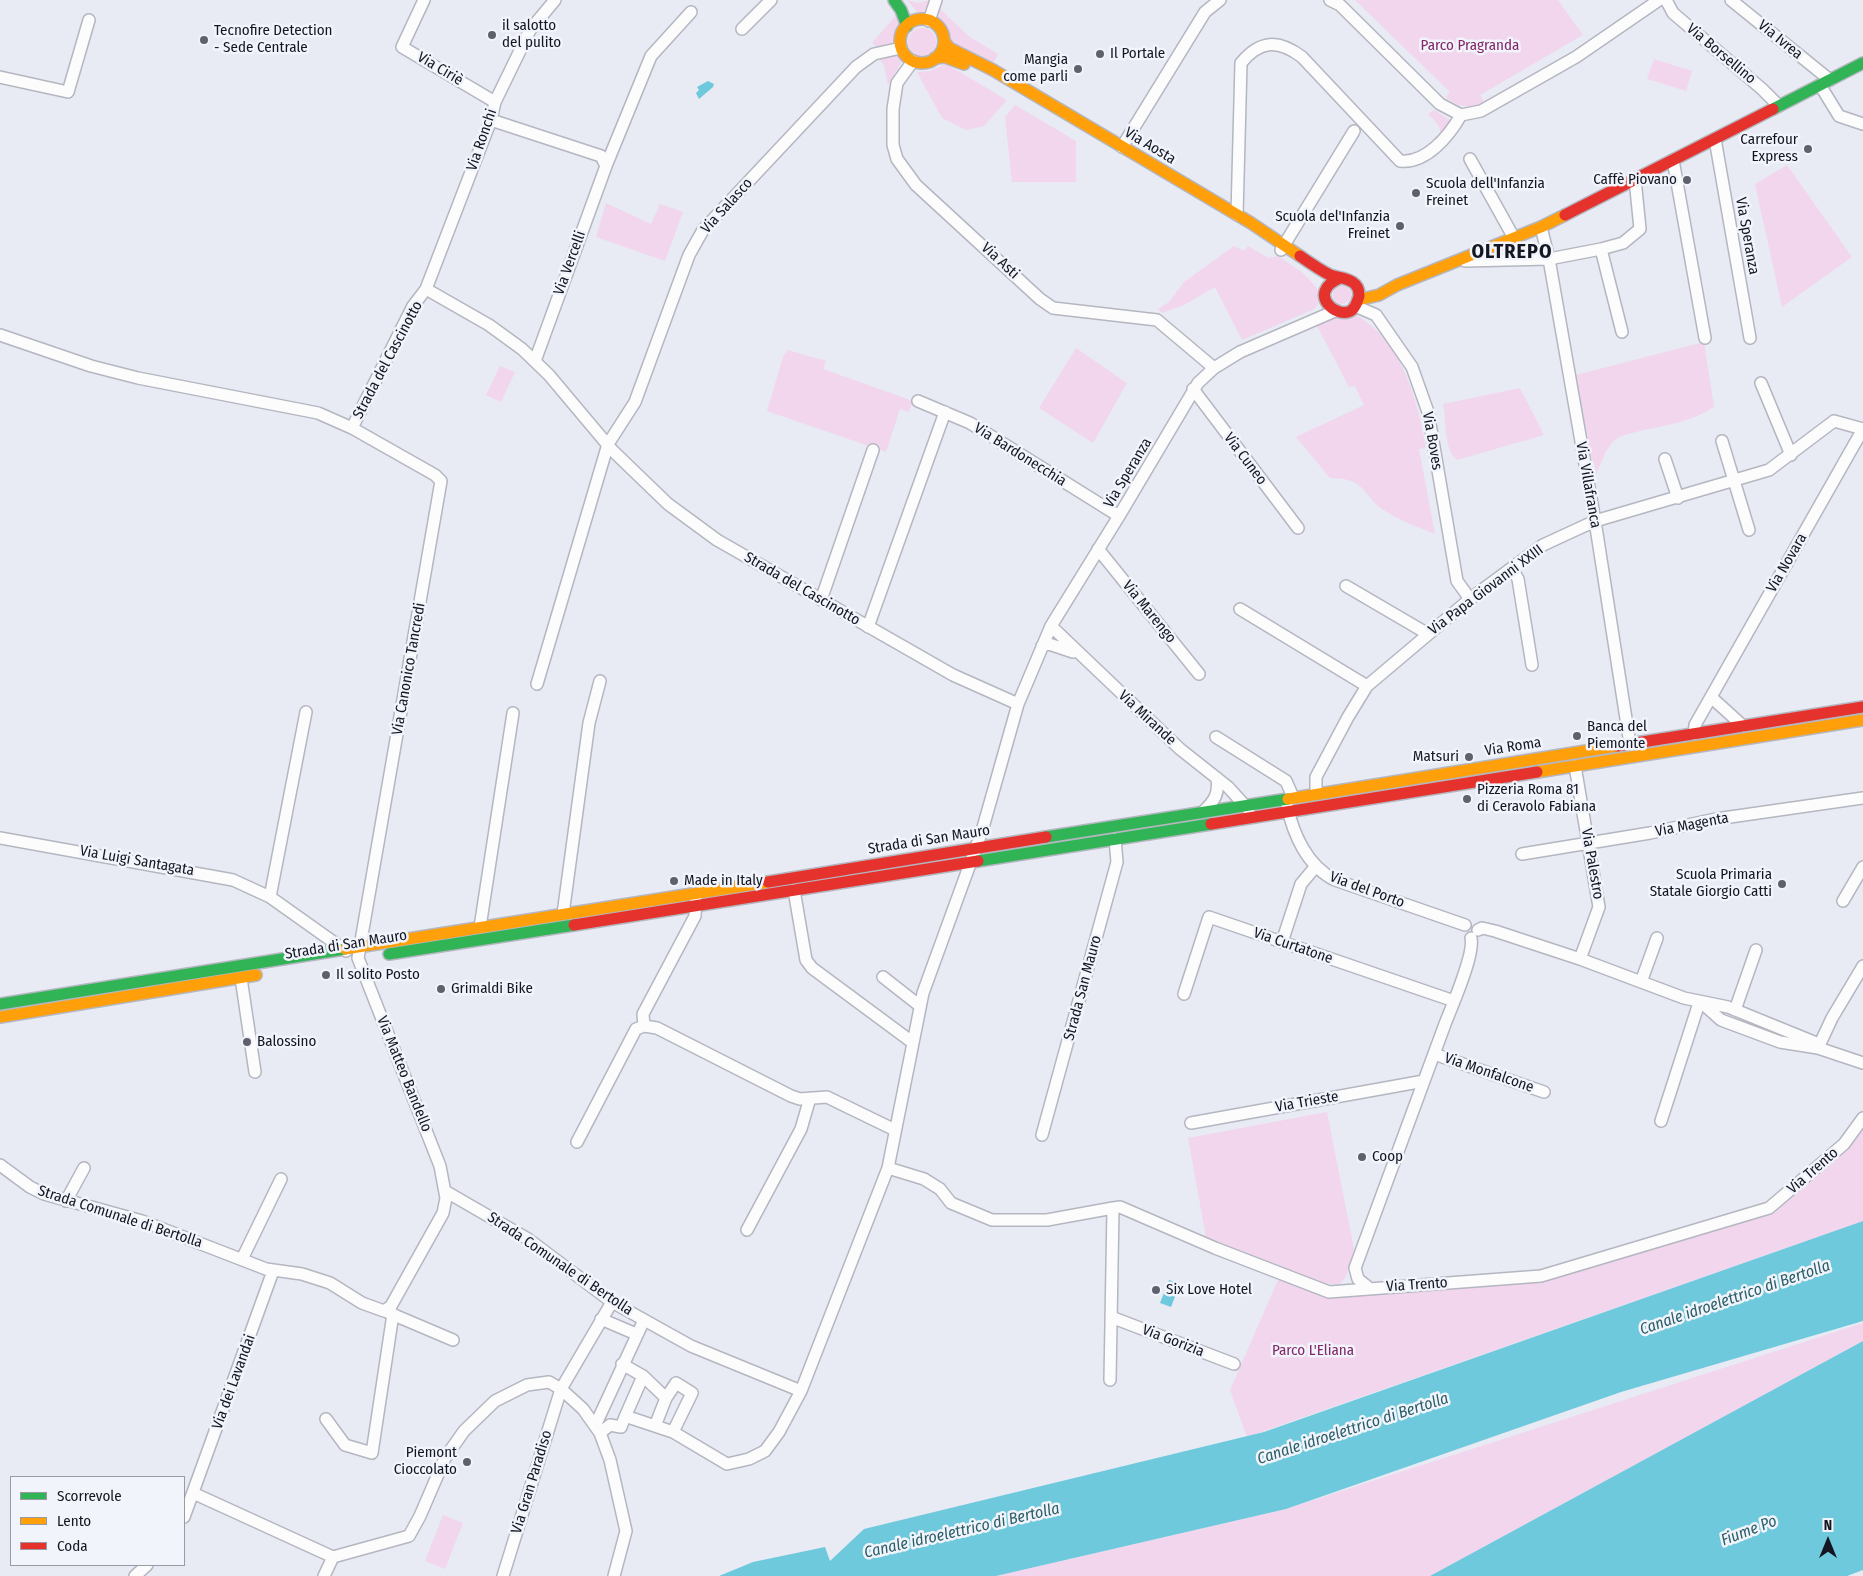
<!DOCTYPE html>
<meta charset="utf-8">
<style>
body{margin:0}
#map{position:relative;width:1863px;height:1576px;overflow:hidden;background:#e8eaf4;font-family:"Fira Sans Condensed",sans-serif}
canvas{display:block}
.legend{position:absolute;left:10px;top:1476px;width:175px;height:90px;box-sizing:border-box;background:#f2f4fb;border:1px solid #999ba4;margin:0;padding:6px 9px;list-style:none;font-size:15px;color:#141622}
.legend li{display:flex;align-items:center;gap:10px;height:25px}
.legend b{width:25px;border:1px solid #999ba4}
.north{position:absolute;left:1803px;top:1516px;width:50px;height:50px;-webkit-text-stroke:4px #f2f4fb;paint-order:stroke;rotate:0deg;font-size:14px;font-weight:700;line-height:20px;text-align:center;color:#141622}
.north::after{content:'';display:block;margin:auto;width:18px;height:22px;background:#141622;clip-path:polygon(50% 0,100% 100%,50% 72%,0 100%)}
</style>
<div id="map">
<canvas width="1863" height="1576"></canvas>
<ul class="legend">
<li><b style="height:6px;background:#30b455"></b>Scorrevole</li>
<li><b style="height:6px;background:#ff9f0a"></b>Lento</li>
<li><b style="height:6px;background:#e5322d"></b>Coda</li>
</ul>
<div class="north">N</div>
</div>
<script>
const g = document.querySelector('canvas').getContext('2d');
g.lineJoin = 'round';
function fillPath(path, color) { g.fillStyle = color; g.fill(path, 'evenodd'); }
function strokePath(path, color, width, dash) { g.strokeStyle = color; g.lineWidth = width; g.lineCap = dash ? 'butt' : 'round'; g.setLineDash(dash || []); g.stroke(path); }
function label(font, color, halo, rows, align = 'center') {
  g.font = font + ' "Fira Sans Condensed",sans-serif'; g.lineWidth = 5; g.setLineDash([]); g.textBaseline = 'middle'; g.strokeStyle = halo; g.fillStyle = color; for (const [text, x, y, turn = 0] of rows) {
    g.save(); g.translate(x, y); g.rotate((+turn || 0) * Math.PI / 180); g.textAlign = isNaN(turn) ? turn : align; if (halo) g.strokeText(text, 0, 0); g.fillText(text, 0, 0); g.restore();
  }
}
fillPath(new Path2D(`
 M907 0 918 3 930 0 925 12 919 14Z
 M1355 0H1558L1583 35 1480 95 1484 102C1471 109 1456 107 1446 97L1450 92Z
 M889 1 896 9 901 23 893 42 877 47 872 43 897 14 887 4Z
 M940 9 970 37 998 54 992 66 949 43C947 31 935 20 940 9Z
 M908 42a14 14 0 1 1 28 0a14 14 0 1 1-28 0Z
 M896 54 900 56 901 63 888 85 884 66 879 58Z
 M1654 59 1692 71 1686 91 1647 79Z
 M946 64 1007 100 984 126 966 130 942 118 917 72 929 71Z
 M1015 105 1076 141V182H1012L1005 117Z
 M1434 110 1450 120 1440 138C1442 126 1436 122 1428 114Z
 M1787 165 1852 257 1782 307 1755 184Z
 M606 203 651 224 660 204 683 212 665 261 596 237Z
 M1234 246 1244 251 1248 246 1269 258 1278 256 1303 273 1317 288 1318 305 1314 309 1242 340 1215 287 1184 305 1162 313 1158 309 1169 302 1184 282Z
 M1333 295a9 9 0 1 1 18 0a9 9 0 1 1-18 0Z
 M1354 314C1402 339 1417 399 1426 448L1419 449 1435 534C1418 527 1400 521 1385 511 1360 495 1368 478 1330 478L1296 437 1364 405 1355 386 1349 387 1317 326 1332 317Z
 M1704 342 1714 407C1693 421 1668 425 1644 430 1634 433 1621 434 1614 441 1605 449 1601 464 1596 475L1593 476 1596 469 1587 445 1588 436 1579 404 1576 375Z
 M1076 348 1127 383 1093 443 1039 408Z
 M788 350 826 361 823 369 913 401 909 412 900 409 886 452 767 411 783 357Z
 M500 366 515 372 501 402 486 395Z
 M1520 388 1544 435 1457 460C1443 448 1447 422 1443 404Z
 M1327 1112 1354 1249 1346 1276 1340 1284H1327L1206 1237 1188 1138Z
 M1863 1129V1221L1247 1437 1230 1390 1281 1273 1329 1292 1541 1276 1774 1212 1848 1150Z
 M1863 1323V1341L1430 1576H996L1286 1509Z
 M443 1515 463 1523 445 1569 425 1561Z`), '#f2d6ed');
fillPath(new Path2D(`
 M708 81 714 84 713 87 699 99 696 93 699 90 697 87Z
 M1863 1221V1321L1621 1392 1286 1509 996 1576H719L753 1562 825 1547 830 1561 864 1529 1264 1432Z
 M1169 1280 1180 1284 1171 1307 1160 1303Z
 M1863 1341V1570L1847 1576H1430Z`), '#6ec9dd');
const street = new Path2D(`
 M424 0 402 47 495 102
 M1330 0 1340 5 1440 104 1461 115 1481 111 1576 57 1659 0
 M1666 0 1673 13 1762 89 1779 106
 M1731 0 1830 80
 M929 21 936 0
 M742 29 771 0
 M913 61 897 83 893 109V145L897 159 916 185 1040 299 1053 308 1157 320 1214 368
 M0 77 68 92 89 20
 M1820 85 1839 116 1863 124
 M491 120 601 156 606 166 535 361
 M1715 139 1750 338
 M1122 147 1205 12 1220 0
 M1470 159 1514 238
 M1673 160 1705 338
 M606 166 651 56 691 12
 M1237 215 1241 63C1260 40 1278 39 1302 57L1400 161C1426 164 1449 136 1461 115
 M1541 227 1549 259 1595 521 1630 744
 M1601 249 1622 332
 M1281 250 1354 131
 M1465 261 1549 259 1601 249 1623 243 1640 229 1635 179
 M426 289 489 325 522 349 549 375 612 450 668 504 717 540 953 675 1018 704
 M1355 306 1376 315 1412 367 1428 412 1457 581 1470 599
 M0 335 91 366 138 378 318 413 352 428 435 475 441 481 358 958
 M1761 383 1791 455
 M1193 389 1298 528
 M918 401 970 423 1119 516
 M352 428 413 306 426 289 491 120 495 102 530 30 555 0
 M1722 441 1749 530
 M1665 459 1678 498
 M1098 549 1199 674
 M1512 569 1518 579 1532 665
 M1346 586 1428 634
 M821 600 873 450
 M1240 609 1367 686
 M1051 626 1180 749 1228 787 1249 810
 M868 627 945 412
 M1042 646 1049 644 1073 652
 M537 684 608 444 635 402 689 255 703 230 856 67 874 54 901 48
 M1711 697 1743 726
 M1694 734 1695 725 1863 429
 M1216 737 1286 781 1293 797
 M1575 766 1599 907 1580 959
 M1316 794V777L1348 717 1367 686 1470 599 1543 545 1595 521 1769 470 1834 421 1863 429
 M1287 805C1293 834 1307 866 1335 880L1465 925
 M1204 811C1215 800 1219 794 1217 778
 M0 838 233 880 270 897 346 951
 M1522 854 1650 833 1716 819 1863 798
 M794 890 806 960 812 968 912 1042
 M270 897 306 712
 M1843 901 1863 867
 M563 914 589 723 600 681
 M480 927 513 713
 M1478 930 1482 928 1495 931 1580 959 1684 998 1728 1007 1814 1042 1818 1048
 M1282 942 1301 884 1316 866
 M883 977 920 1006
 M241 978 255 1072
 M1641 982 1657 938
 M1184 994 1209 917 1454 1001
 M1703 1004 1721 1020 1780 1042 1818 1048 1863 1063
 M1735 1010 1756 950
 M644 1026 643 1014 695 916 696 900
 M1818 1048 1832 1018 1863 966
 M1434 1054 1544 1092
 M1661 1121 1699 1003
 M1191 1123 1424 1081
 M1042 1135 1117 862 1115 839
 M577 1142 636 1029 644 1026 657 1028 791 1096 800 1099 827 1097 895 1130
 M0 1165 30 1187 44 1194 142 1221 266 1269 302 1274 330 1283 362 1303 384 1311 391 1306 443 1213 446 1198 440 1166 358 958
 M888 1168 924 1179 940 1189 951 1203 992 1220H1047L1113 1208
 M445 1191 528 1239 612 1302 691 1346 801 1391
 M66 1201 84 1168
 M747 1230 801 1129 810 1098
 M242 1259 281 1179
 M1369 1288 1358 1279 1355 1268C1385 1187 1415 1106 1445 1024 1452 1006 1475 954 1471 938
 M387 1312 453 1340
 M1111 1317 1234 1364
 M601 1319 636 1334
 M622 1364 643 1376 666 1398
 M1110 1380 1113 1208 1120 1207 1215 1248 1329 1292 1541 1276 1769 1208 1844 1144 1863 1118
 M625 1417 643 1376
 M326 1419 345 1445 372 1453 393 1314
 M595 1426 644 1320
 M655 1426 666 1398 676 1383 692 1393 673 1432
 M600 1433 610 1425 621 1427 625 1417H628L673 1432 727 1464 749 1459 765 1451 779 1432 801 1391 888 1168 923 993 982 831 1018 704 1051 626 1119 516 1198 383 1214 368 1240 352 1335 311
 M193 1493 333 1557
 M184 1517 273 1271
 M135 1576 147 1565
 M324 1576 333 1557 409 1536 420 1516 445 1458 464 1431 495 1401 527 1385 549 1382 561 1389 583 1409 600 1433 610 1460 626 1531 614 1576
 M503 1576 561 1389 612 1302`);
const fast = new Path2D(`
 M894 0 901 10 907 26
 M1773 109 1863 63
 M1046 837 1288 799
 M978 861 1211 824
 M389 954 574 925
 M0 1004 345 949`);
const slow = new Path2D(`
 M900 41a22 22 0 1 1 44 0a22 22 0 1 1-44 0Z
 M944 41 949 48 993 70 1251 223 1300 256
 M935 58 945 57 964 64
 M1358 300 1379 295 1397 285 1541 227 1565 215
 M1537 772 1863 720
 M1288 799 1617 746
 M345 949 768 882
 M0 1017 256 975`);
const jam = new Path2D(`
 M1565 215 1773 109
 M1300 256C1310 263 1320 270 1330 275 1341 279 1360 278 1359 296 1358 300 1355 307 1352 310 1338 321 1305 293 1340 278
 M1617 746 1863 707
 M1211 824 1537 772
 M768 882 1046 837
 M574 925 978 861`);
strokePath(street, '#b4b6c0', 14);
strokePath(fast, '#b4b6c0', 14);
strokePath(slow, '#b4b6c0', 14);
strokePath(jam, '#b4b6c0', 14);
strokePath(street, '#fcfcfd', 11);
strokePath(fast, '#30b455', 11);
strokePath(slow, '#ff9f0a', 11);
strokePath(jam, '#e5322d', 11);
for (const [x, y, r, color] of [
 [492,35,5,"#5e606c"],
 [204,40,5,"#5e606c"],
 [1100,54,5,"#5e606c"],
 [1078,69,5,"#5e606c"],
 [1808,149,5,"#5e606c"],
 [1687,180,5,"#5e606c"],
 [1416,193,5,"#5e606c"],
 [1400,226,5,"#5e606c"],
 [1577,736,5,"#5e606c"],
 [1469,757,5,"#5e606c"],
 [1467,799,5,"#5e606c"],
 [674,881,5,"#5e606c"],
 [1782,884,5,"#5e606c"],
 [326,975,5,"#5e606c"],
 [441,989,5,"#5e606c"],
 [247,1042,5,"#5e606c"],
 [1362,1157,5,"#5e606c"],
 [1156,1290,5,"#5e606c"],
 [467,1462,5,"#5e606c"]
]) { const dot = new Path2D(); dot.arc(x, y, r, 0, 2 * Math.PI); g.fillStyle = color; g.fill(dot); strokePath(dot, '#f2f4fb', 2); }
label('15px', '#141622', '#f2f4fb', [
 ["il salotto",502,26],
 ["del pulito",502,43],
 ["Tecnofire Detection",214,31],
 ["- Sede Centrale",214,48],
 ["Il Portale",1110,54],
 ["Mangia",1068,60,"right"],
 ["come parli",1068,77,"right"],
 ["Carrefour",1798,140,"right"],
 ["Express",1798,157,"right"],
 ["Caffè Piovano",1677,180,"right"],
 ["Scuola dell'Infanzia",1426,184],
 ["Freinet",1426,201],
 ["Scuola del'Infanzia",1390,217,"right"],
 ["Freinet",1390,234,"right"],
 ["Banca del",1587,727],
 ["Piemonte",1587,744],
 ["Matsuri",1459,757,"right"],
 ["Pizzeria Roma 81",1477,790],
 ["di Ceravolo Fabiana",1477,807],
 ["Scuola Primaria",1772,875,"right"],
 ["Statale Giorgio Catti",1772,892,"right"],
 ["Made in Italy",684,881],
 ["Il solito Posto",336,975],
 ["Grimaldi Bike",451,989],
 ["Balossino",257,1042],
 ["Coop",1372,1157],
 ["Six Love Hotel",1166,1290],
 ["Piemont",457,1453,"right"],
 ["Cioccolato",457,1470,"right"]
], 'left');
label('15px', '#141622', '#f2f4fb', [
 ["Via Ivrea",1780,40,39],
 ["Via Borsellino",1721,54,40],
 ["Via Ciriè",440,69,31],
 ["Via Ronchi",482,140,-71],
 ["Via Aosta",1150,146,31],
 ["Via Salasco",727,206,-48],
 ["Via Speranza",1747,236,80],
 ["Via Asti",1000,261,43],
 ["Via Vercelli",570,263,-70],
 ["Strada del Cascinotto",388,360,-62],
 ["Via Boves",1432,441,80],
 ["Via Bardonecchia",1020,455,32],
 ["Via Cuneo",1245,459,53],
 ["Via Speranza",1128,473,-59],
 ["Via Villafranca",1588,485,80],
 ["Via Novara",1787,563,-60],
 ["Strada del Cascinotto",802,589,30],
 ["Via Papa Giovanni XXIII",1486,590,-37],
 ["Via Marengo",1149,612,51],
 ["Via Canonico Tancredi",409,669,-80],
 ["Via Mirande",1147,718,43],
 ["Via Roma",1513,747,-9],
 ["Via Magenta",1692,825,-11],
 ["Strada di San Mauro",929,840,-9],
 ["Via Luigi Santagata",137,861,10],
 ["Via Palestro",1592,864,80],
 ["Via del Porto",1367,890,20],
 ["Strada di San Mauro",346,945,-9],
 ["Via Curtatone",1293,946,19],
 ["Strada San Mauro",1083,988,-75],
 ["Via Monfalcone",1489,1073,19],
 ["Via Matteo Bandello",404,1074,68],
 ["Via Trieste",1307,1102,-10],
 ["Via Trento",1813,1171,-41],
 ["Strada Comunale di Bertolla",120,1217,18],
 ["Strada Comunale di Bertolla",560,1264,34],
 ["Via Trento",1417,1285,-4],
 ["Via Gorizia",1173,1341,21],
 ["Via dei Lavandai",234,1382,-70],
 ["Via Gran Paradiso",532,1482,-73]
]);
label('15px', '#822868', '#f2f4fb', [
 ["Parco Pragranda",1470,46],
 ["Parco L'Eliana",1313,1351]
]);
label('italic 16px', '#2a5e68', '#f2f4fb', [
 ["Canale idroelettrico di Bertolla",1735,1298,-19],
 ["Canale idroelettrico di Bertolla",1353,1429,-18],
 ["Canale idroelettrico di Bertolla",962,1531,-13],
 ["Fiume Po",1749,1531,-21]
]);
g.letterSpacing = '1px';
label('bold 20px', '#141622', '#f2f4fb', [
 ["OLTREPO",1512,252]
]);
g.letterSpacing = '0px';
</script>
